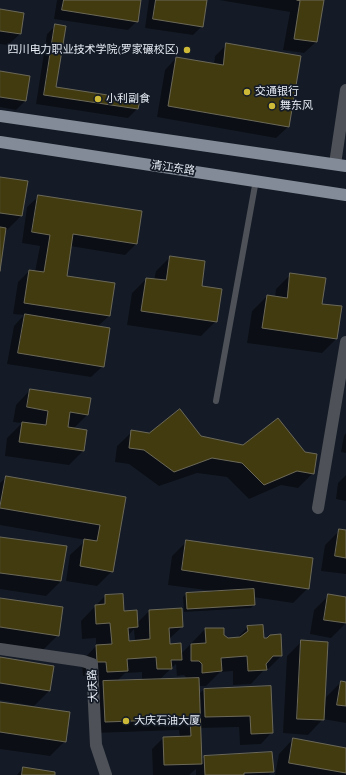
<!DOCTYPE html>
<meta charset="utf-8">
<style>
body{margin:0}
canvas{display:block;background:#141b26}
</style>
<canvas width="346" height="775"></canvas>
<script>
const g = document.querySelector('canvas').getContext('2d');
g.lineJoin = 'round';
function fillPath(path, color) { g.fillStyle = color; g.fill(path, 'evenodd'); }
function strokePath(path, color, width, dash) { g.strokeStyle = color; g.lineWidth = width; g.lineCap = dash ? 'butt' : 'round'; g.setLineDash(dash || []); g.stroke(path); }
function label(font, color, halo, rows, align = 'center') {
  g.font = font + ' "Alegreya Sans","Noto Sans SC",sans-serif'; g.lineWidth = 3.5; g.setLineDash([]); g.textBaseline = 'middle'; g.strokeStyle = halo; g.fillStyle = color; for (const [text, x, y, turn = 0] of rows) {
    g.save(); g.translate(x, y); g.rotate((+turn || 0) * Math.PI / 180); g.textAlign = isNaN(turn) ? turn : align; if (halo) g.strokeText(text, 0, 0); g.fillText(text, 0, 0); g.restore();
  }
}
fillPath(new Path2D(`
 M57 0H140L137 21 128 30 54 19Z
 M149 0H206L202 26 193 35 145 28Z
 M219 0H323L316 42 304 53 283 50 290 12Z
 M0 10 23 14 20 34 8 45 0 44Z
 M56 25 55 88 139 101 137 109 128 118 36 104 47 34Z
 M227 44 288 127 276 138 157 117 165 70 176 58 214 65 215 56Z
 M0 72 25 101 16 110 0 107Z
 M0 178 21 216 6 231 4 230 0 263Z
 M39 196 136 244 125 255 70 246 66 277 109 316 98 326 103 366 91 377 7 364 14 326 24 315 13 314 18 282 29 271 35 272 40 246 22 243 27 207Z
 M170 257 201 287 216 321 201 336 127 325 132 293 146 279 154 280 156 271Z
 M291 274 321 304 336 339 322 353 247 343 252 311 267 296 275 297 276 289Z
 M30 390 87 415 73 429 83 451 69 465 5 456 7 438 22 423 13 422 16 405Z
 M132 432 149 434 200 437 313 473 298 488 281 485 249 499 227 477 197 473 159 486 129 464 115 462 117 446Z
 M346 433V453L341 452 344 436Z
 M346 475V501L336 499 338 483Z
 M6 477 124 497 112 571 97 586 66 581 70 555 86 540 0 525V483Z
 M340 530 346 531V574L321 571 325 545Z
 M0 538 65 547 61 581 46 596 0 589Z
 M187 541 308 588 293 603 253 597 254 605 251 608 184 612 183 597 186 594 213 592V591L168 585 172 556Z
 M329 595 346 598V623L331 638 310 634 314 610Z
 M105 596 137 623 149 611 181 609 182 627 168 640 169 645 180 655 205 629 223 635 227 639H236L248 627 281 656 267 670H264L251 684 233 685V671L220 672 206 686H198V695L204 689 270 687 272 732 261 744 240 745 239 727 199 728 200 761 204 757 273 771 269 775H196V769L189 775H153L152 749 163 738 180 737 179 730 94 733 92 694 100 686 93 687 92 676H83L82 661 96 646V638L82 639 81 621ZM134 629 135 641 128 642V636ZM176 664 177 676 184 675 188 680 158 681ZM142 672V681L116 682 125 673Z
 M0 599 58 635 43 650 0 644Z
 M302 641 323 707H325L326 697 341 682 346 683V723L323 719 308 735 283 733 287 656Z
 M0 658 53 667 49 691 34 706 0 700Z
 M0 703 65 741 50 756 0 749Z
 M293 739 346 749V775H275L279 754Z
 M23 768 54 775H17Z`), '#0007');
const building = new Path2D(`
 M64 0H141L138 22 62 10Z
 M156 0H207L203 27 153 19Z
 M297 0H324L317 42 294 39 300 1Z
 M0 9 24 13 21 34 0 31Z
 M55 24 66 26 56 87 140 100 138 109 44 95Z
 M226 43 301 56 289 127 168 106 176 57 223 65Z
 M0 71 30 76 26 101 0 97Z
 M0 177 28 181 22 216 0 213Z
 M38 195 142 211 137 244 73 234 67 276 115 283 110 316 24 303 29 270 44 272 50 235 32 232Z
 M0 227 6 228 0 271Z
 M170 256 205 261 202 286 222 289 217 322 141 311 146 278 166 280Z
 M290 273 326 278 322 304 342 306 337 339 262 328 267 295 287 298Z
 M25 314 110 328 104 367 18 353Z
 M30 389 91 398 88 415 70 412 68 427 87 430 84 451 19 442 22 422 46 425 48 411 27 407Z
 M180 409 201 436 243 445 278 418 305 452 317 454 314 474 297 471 264 485 242 463 212 458 174 472 144 450 129 448 131 430 149 433Z
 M6 476 126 497 113 572 80 566 84 539 97 541 100 525 0 508Z
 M339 529 346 530V558L335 556Z
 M0 537 67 546 61 581 0 573Z
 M186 540 313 558 309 589 182 570Z
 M254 589 255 605 187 609 186 593Z
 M123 594 124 611 137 610 138 627 128 628 129 641 150 639 149 610 182 608 183 627 169 628 170 644 181 643 182 660H171L172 669H157L156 657 127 659 128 671 107 672 106 662H97L96 645 112 644 110 623 96 624 95 605 105 604V595Z
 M328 594 346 597V623L324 620Z
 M0 598 63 607 59 636 0 627Z
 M263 625 264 638H267L270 635 281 634 282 656H273L266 664 267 670 248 671 247 656 221 658 222 671 202 673V664L199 661H191V644L206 643 205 628H224V635L228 638 240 637 248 631 247 626Z
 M301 640 328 642 324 720 297 719Z
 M0 657 54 666 50 691 0 683Z
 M199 678 202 764 164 765 163 737 191 736 190 719 105 722 103 681Z
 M341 681 346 682V706L337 705Z
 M271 686 273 733 251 734 250 716 205 717 204 689Z
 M0 702 70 712 66 742 0 732Z
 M293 738 346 748V773L289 763Z
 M272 752 274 772 244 773V775H205L204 756Z
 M23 767 55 772V775H22Z`);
fillPath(building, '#423b10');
strokePath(building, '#6b6858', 1);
strokePath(new Path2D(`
 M216 401 256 180`), '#4e5258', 6);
strokePath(new Path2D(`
 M335 164 346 90
 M318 508 346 342
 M0 649 83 661 92 664 96 745 106 775`), '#4e5258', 12);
strokePath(new Path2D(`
 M0 116 346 166
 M0 142 346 195`), '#828b97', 12);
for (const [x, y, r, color] of [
 [187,50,4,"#cdb938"],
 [247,92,4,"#cdb938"],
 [98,99,4,"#cdb938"],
 [272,106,4,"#cdb938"],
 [126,721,4,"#cdb938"]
]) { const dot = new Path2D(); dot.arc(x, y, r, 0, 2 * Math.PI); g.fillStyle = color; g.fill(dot); strokePath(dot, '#141b26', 1.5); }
label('11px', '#e8edf5', '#141b26', [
 ["四川电力职业技术学院(罗家碾校区)",179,50,"right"],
 ["交通银行",255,92],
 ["小利副食",106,99],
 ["舞东风",280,106],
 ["大庆石油大厦",134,721]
], 'left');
label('11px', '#e8edf5', '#141b26', [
 ["清江东路",173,168,8],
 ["大庆路",93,686,-93]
]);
</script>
